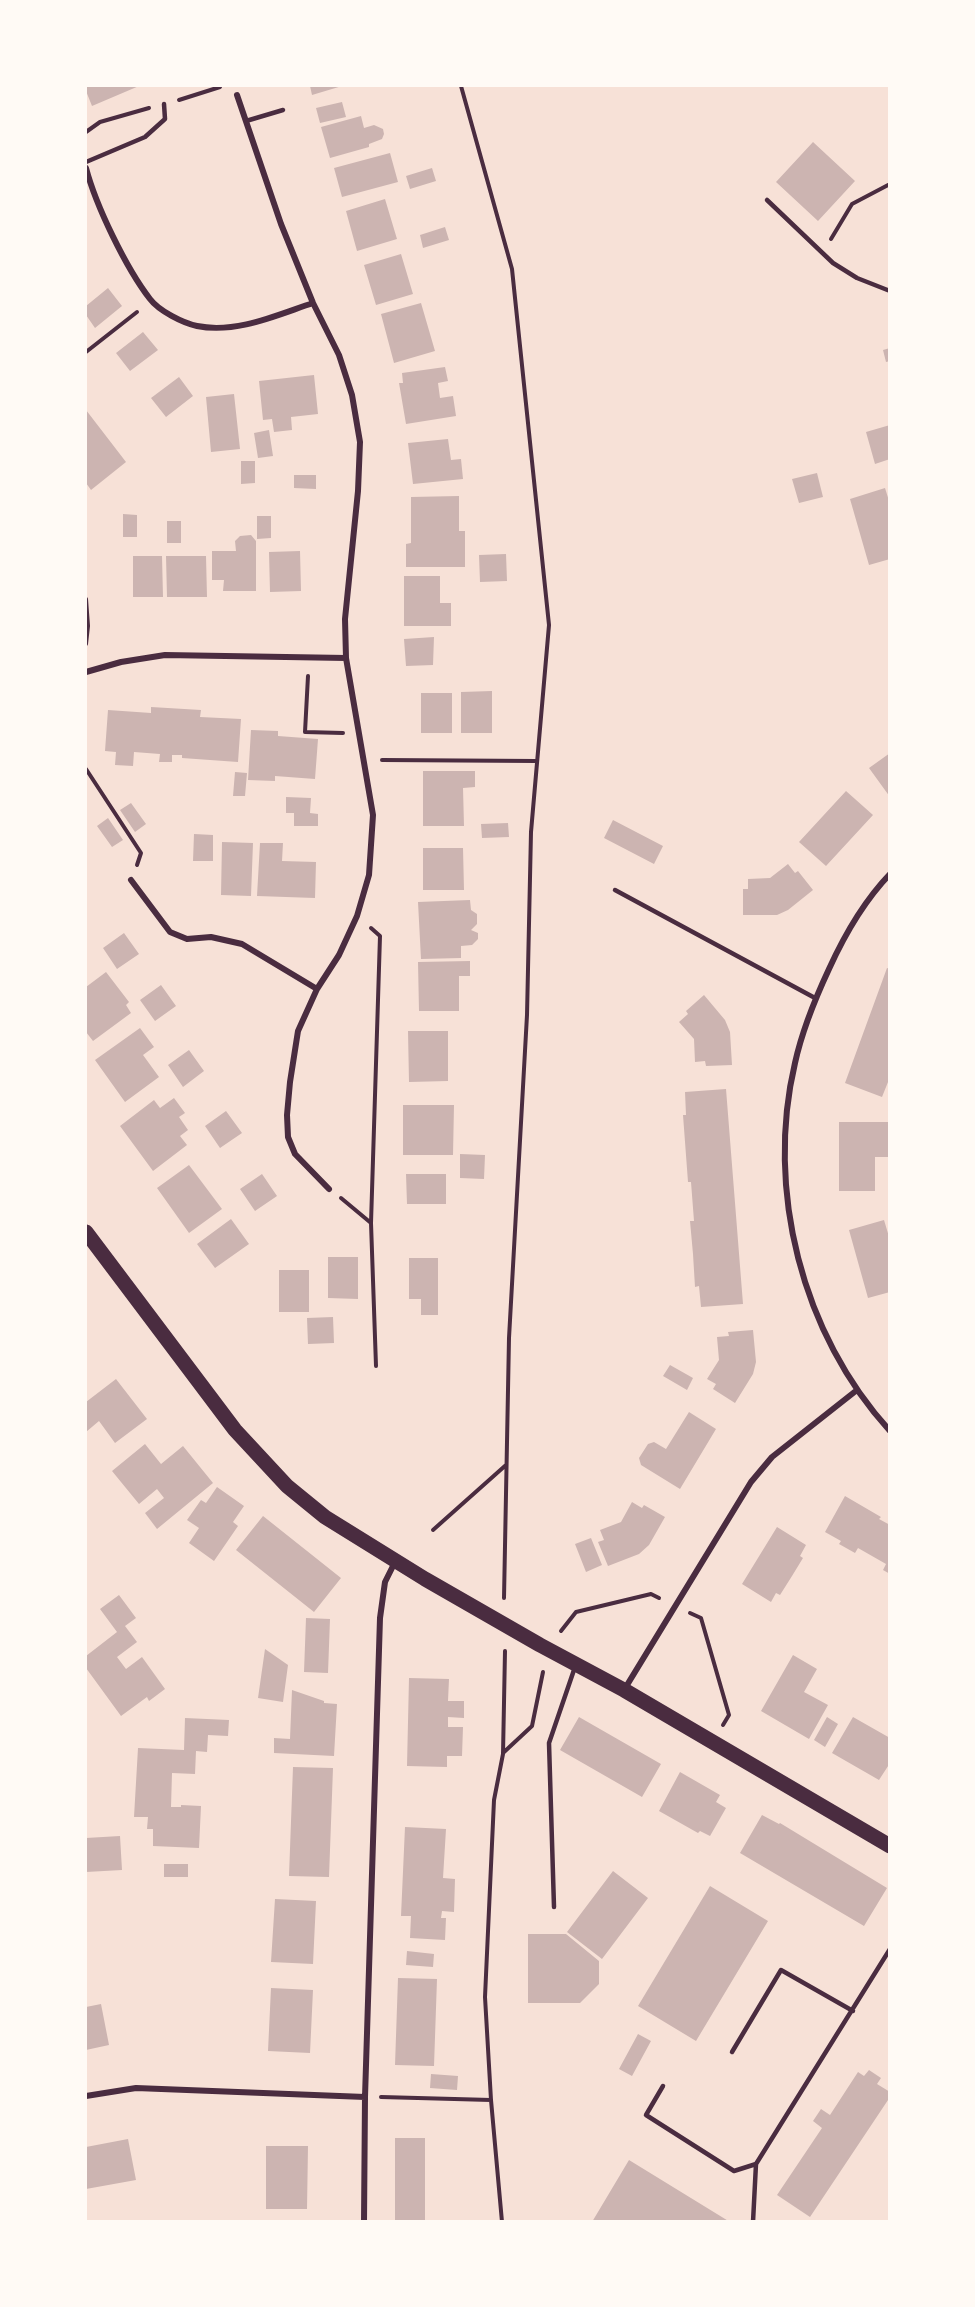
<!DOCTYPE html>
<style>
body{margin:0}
#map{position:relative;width:975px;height:2307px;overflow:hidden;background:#f7e1d7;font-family:"PT Sans",sans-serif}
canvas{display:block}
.frame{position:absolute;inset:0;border:87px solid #fffaf5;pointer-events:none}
</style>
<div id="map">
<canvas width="975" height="2307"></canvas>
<div class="frame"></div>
</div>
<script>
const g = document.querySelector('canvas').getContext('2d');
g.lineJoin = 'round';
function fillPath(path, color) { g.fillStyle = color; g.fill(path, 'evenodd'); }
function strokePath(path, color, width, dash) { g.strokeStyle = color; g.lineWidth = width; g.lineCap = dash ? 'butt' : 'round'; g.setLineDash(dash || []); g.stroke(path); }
fillPath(new Path2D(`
 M86 86H139L92 106 86 91Z
 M310 86H342L312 95Z
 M342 102 346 117 320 123 316 108Z
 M361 116 364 128 374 125 383 129 384 134 382 139 369 144V147L330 158 321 127Z
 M813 142 855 181 818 221 776 182Z
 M390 153 398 182 342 197 334 168Z
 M432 168 436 181 410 189 406 176Z
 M385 199 397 239 357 251 346 211Z
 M445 227 449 240 423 248 420 235Z
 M401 254 413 294 376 305 364 265Z
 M108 288 122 306 95 328 86 315V306Z
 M421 303 435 351 394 363 381 314Z
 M143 332 158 350 130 371 116 353Z
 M890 348V361L886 362 883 350Z
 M445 367 448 381 438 383 440 398 453 396 456 416 406 424 399 383H403L402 373Z
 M314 375 318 414 291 417 292 430 274 432 272 419 263 420 259 381Z
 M179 377 193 396 166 417 151 398Z
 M234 394 240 449 211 452 206 397Z
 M86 410 126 462 91 490 86 483Z
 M890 425V459L875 464 866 432Z
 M269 430 273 456 258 458 254 433Z
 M448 439 451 460 461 459 463 479 413 484 408 443Z
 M241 461H255V483L241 484Z
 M817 473 823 497 799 503 792 479Z
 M294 475H316V489L294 488Z
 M885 488 890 504V559L869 565 850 499Z
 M459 496V531H465V567H406V544L411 543V497Z
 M123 514 137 515V537H123Z
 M257 516H271V538L257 539Z
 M167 521H181V543H167Z
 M251 535 256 541V591H223L224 580H212V551H236L235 541 240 536Z
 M300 551 301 591 270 592 269 552Z
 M506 554 507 581 480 582 479 555Z
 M133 556H162L163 597H133Z
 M166 556H206L207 597H167Z
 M404 576H440V603H451V626H404Z
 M434 637 433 665 406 666 404 639Z
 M492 691V733H461V692Z
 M421 693H452V733H421Z
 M151 707 201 710 200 717 241 719 238 762 182 758V755H172V762H159L160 754 134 752 133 766 115 765 116 752 105 751 108 710 151 713Z
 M251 730 278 731V736L318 739 315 779 275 776V781L248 780Z
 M890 753V797L869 768Z
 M423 771H475V787L463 788 464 826H423Z
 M235 772 247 773 245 796H233Z
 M846 791 873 815 826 866 799 842Z
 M286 797 311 798 310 813 318 814V826H294V813H286Z
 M131 803 146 824 135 832 120 810Z
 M108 818 123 840 112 847 97 826Z
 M613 820 663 846 654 864 604 838Z
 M508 823 509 837 482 838 481 824Z
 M194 834 213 835V861H193Z
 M222 842 253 843 251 896 221 895Z
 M260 843H283L282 861 316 862 315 898 257 896Z
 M423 848H463L464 890H423Z
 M788 864 795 873 798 871 813 890 788 910 777 915H743V889H748V879L770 878Z
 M470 900 471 910 477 914V924L471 930 478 933V939L472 945 461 946V958L421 959 418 902Z
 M124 933 139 954 117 969 103 948Z
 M470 961V976H459V1011H419L418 962Z
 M887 968 890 969V1077L882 1097 845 1083Z
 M106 972 129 1002 126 1005 131 1013 93 1041 86 1032V987Z
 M161 985 176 1006 155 1021 140 1000Z
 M704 995 725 1020 730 1032 732 1065 706 1066 705 1061 695 1062 694 1039 679 1022 688 1014 686 1011Z
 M140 1028 154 1047 143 1055 159 1077 125 1102 95 1060Z
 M408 1031H448V1081L409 1082Z
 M189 1050 204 1071 183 1087 168 1065Z
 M726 1089 743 1304 701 1307 699 1286 695 1287 693 1254 690 1221H694L691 1182H688L683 1115H686L685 1092Z
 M174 1098 185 1113 179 1117 188 1130 180 1136 187 1145 153 1171 120 1126 154 1100 160 1108Z
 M403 1105H454L453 1155H403Z
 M226 1111 242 1133 220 1148 205 1126Z
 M839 1122H890V1157H875V1191H839Z
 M460 1154 485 1155 484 1179 460 1178Z
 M189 1165 222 1209 189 1233 157 1188Z
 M262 1174 277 1196 255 1211 240 1189Z
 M406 1174H446V1204H407Z
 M231 1219 249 1244 215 1268 197 1244Z
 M884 1220 890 1240V1292L868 1298 849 1230Z
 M328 1257H358V1299L328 1298Z
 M409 1258H438V1315H421V1299H409Z
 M279 1270H309V1312H279Z
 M333 1317 334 1343 308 1344 307 1318Z
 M753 1330 756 1362 753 1374 735 1403 713 1389 716 1384 707 1379 719 1360 717 1337 729 1336 728 1332Z
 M670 1365 693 1378 687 1390 663 1376Z
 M116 1379 147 1419 115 1443 99 1421 86 1432V1402Z
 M689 1412 716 1429 680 1489 641 1465 639 1458 648 1444 654 1442 666 1449Z
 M145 1444 161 1464 183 1446 213 1483 157 1529 145 1513 164 1498 157 1489 139 1504 112 1471Z
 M217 1487 244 1506 233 1522 238 1526 214 1561 189 1543 199 1528 187 1520 201 1500 206 1503Z
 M845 1496 881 1517 879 1519 890 1525V1574L883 1570 886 1564 858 1548 855 1553 839 1544 841 1541 825 1532Z
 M632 1502 642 1508 644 1505 665 1517 649 1545 639 1554 608 1566 598 1542 604 1540 600 1530 621 1522Z
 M263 1516 341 1578 314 1612 236 1550Z
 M777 1527 806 1545 800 1556 803 1558 792 1576 780 1595 776 1593 771 1602 742 1584Z
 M591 1538 602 1565 586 1572 575 1544Z
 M119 1595 136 1618 125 1626 137 1642 117 1657 126 1669 142 1657 165 1689 149 1701 147 1697 121 1716 86 1668V1656L117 1632 100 1609Z
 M306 1618 330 1619 328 1673 304 1672Z
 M265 1649 288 1665 283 1702 258 1698Z
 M793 1655 817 1669 804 1692 828 1705 809 1739 761 1711Z
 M409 1678 449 1679 448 1701H464V1718L448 1717V1727H463L462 1756H447V1767L407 1766Z
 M292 1690 324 1701V1703L337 1704 334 1756 274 1753V1738L290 1739Z
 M579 1717 661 1764 642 1797 560 1750Z
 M827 1717 838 1724 825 1747 814 1740Z
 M853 1717 890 1738V1763L879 1780 832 1753Z
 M185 1718 229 1720 228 1736 208 1735 207 1752 196 1751 195 1774 172 1773 171 1807H181V1805L201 1806 199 1848 153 1846V1829H147L148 1817H134L138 1748 184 1750Z
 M293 1767 333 1768 329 1877 289 1876Z
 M680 1772 720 1795 716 1802 726 1808 710 1836 700 1831 698 1833 659 1811Z
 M762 1815 779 1824 780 1823 887 1888 864 1926 740 1853Z
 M405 1827 446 1829 443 1878 455 1879 454 1912 442 1911 441 1918H446L445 1940 410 1938 411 1916H401Z
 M120 1836 122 1870 86 1872V1838Z
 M164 1864H188V1877H164Z
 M613 1871 648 1898 602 1959 567 1932Z
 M710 1886 768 1921 696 2041 638 2006Z
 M275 1899 316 1901 313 1964 271 1962Z
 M528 1934H566L599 1961V1984L580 2003H528Z
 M407 1951 434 1954 433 1967 406 1965Z
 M398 1978 437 1979 434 2066 395 2065Z
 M271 1988 313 1990 310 2053 268 2051Z
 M101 2004 109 2045 86 2050V2007Z
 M638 2034 651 2041 632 2076 619 2069Z
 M869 2070 881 2078 877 2084 890 2092V2097L810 2217 777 2195 822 2128 813 2121 821 2109 830 2115 858 2072 864 2076Z
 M431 2074 458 2076 457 2090 430 2088Z
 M395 2138H425V2221H395Z
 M128 2139 136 2180 86 2189V2147Z
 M266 2146H308L307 2209H266Z
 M629 2160 730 2222H592Z`), '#ccb4b1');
strokePath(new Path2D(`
 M461 86 512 269 549 625 531 832 527 1015 509 1338 504 1598
 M179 100 220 87
 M86 132 100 122 149 108
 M831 239 852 204 890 184
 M86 352 137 312
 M86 599 88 626 86 644
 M308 676 305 732 343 733
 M382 760 536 761
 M86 769 141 853 137 865
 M371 928 380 936 371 1223
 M341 1198 371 1223 376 1366
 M433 1530 506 1465
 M690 1613 701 1618 729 1715 723 1725
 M561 1631 576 1612 651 1594 659 1598
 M503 1753 532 1726 543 1672
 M381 2097 491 2100
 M502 2222 491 2100 485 1997 494 1800 503 1754 505 1651`), '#4a2c40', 4);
strokePath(new Path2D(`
 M246 121 283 110
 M86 162 145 137 165 119 164 104
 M767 200 833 263 857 278 890 291
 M615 890 815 998
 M554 1907 549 1743 575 1667
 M732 2052 781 1970 853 2011
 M663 2086 646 2115 734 2171 756 2164
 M753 2222 756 2164 890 1949`), '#4a2c40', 4.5);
strokePath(new Path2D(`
 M237 95 281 224 313 303 339 355 352 395 360 442 358 491 345 619 346 658 373 815 369 875 357 916 339 955 317 989 298 1031 290 1082 287 1115 288 1137 295 1154 329 1189
 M86 168C96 206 126 268 150 299 159 311 183 323 197 326 236 334 277 315 313 303
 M86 672 121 662 165 655 346 658
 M890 874C864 901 844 936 829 969 815 999 802 1031 795 1063 765 1189 802 1335 890 1431
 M131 880 170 932 187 939 211 937 242 944 317 989
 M624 1690 751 1482 772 1457 857 1390
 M86 2096 136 2088 365 2097
 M364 2222 365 2097 380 1618 385 1582 395 1562`), '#4a2c40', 6);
strokePath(new Path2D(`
 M86 1232 235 1430 287 1486 325 1517 425 1579 540 1645 624 1690 890 1846`), '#4a2c40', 15);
</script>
